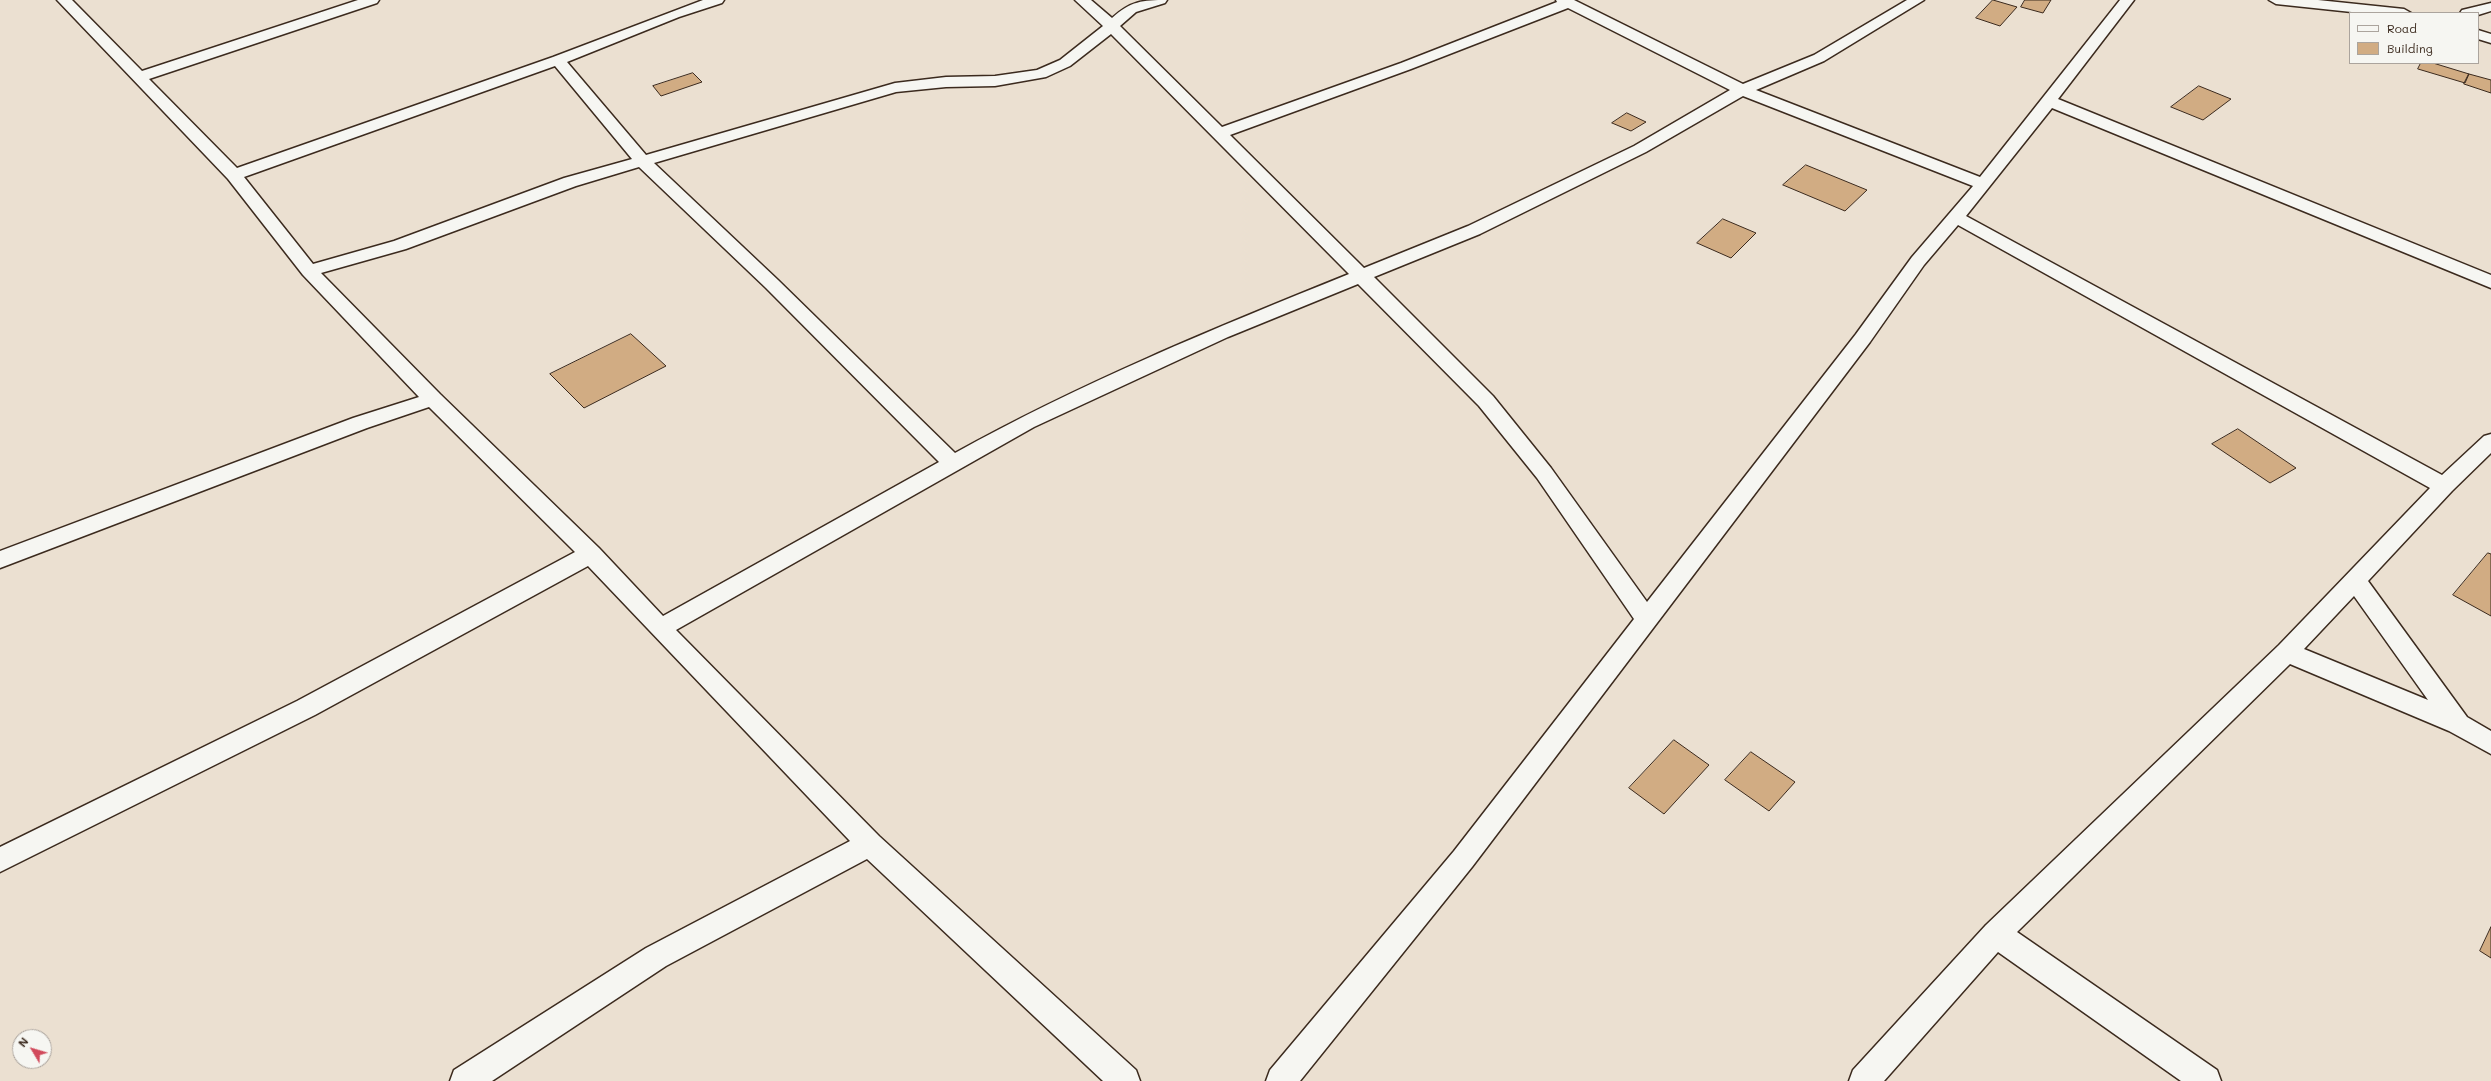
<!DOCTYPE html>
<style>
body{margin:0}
#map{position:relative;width:2491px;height:1081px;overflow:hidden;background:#ebe0d1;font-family:Mali,sans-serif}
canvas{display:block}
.legend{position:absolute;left:2349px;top:12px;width:130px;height:52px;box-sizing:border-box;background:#f6f6f2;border:1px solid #aba49d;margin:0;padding:5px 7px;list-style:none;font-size:12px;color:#3b2a1e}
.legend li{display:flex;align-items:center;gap:8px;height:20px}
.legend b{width:20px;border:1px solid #aba49d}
.north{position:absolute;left:12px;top:1029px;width:40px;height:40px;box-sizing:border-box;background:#f6f6f2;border:1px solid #aba49d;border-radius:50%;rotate:308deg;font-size:11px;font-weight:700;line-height:16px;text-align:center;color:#3b2a1e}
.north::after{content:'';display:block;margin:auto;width:14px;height:18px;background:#d1495b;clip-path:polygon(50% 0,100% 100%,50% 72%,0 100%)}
</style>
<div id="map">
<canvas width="2491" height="1081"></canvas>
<ul class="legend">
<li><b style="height:5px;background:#f6f6f2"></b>Road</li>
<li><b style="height:11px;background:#d1ac83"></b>Building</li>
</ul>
<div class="north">N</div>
</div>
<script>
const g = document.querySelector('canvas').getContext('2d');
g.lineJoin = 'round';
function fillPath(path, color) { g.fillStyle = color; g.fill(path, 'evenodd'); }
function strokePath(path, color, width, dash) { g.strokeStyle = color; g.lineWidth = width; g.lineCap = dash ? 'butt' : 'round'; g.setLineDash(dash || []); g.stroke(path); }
const building = new Path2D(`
 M1993 0 2017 7 2000 26 1976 18Z
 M2025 0H2051L2043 13 2021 7Z
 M2421 63H2433L2469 74 2465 83 2418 69Z
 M693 73 702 82 661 96 653 86Z
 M2469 74 2491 80V93L2464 84Z
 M2199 86 2231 99 2203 120 2171 107Z
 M1627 113 1646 122 1631 131 1612 123Z
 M1806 165 1867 190 1845 211 1783 185Z
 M1723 219 1756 233 1731 258 1697 243Z
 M631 334 666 366 584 408 550 374Z
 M2238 429 2296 468 2270 483 2212 444Z
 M2488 553 2491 554V616L2453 595Z
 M1674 740 1709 765 1664 814 1629 788Z
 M1751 752 1795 782 1769 811 1725 780Z
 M2491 927V958L2480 951Z`);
fillPath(building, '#d1ac83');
strokePath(building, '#3b2a1e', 1);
const minor = new Path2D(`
 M57 0H72L142 71 358 0H379L377 3 149 79 237 168 553 57 703 0H724L722 3 679 17 567 62 646 155 895 83 946 77 995 76 1037 70 1060 60 1103 26 1075 0H1091L1112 18C1131 1 1142 0 1167 0L1165 3 1136 12 1120 26 1222 127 1401 63 1557 2 1556 0H1574L1743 84 1814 55 1907 0H1924L1824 61 1756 90 1980 177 2120 0H2134L2058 99 2491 275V288L2052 108 1966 216 2442 475 2484 436 2491 434V453L2452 491 2368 581 2467 717 2491 731V754L2449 731 2290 664 2017 932 2217 1070 2221 1081H2181L1998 952 1884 1081H1849L1853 1070 1986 925 2279 645 2430 488 1958 225 1924 265 1870 342 1472 867 1300 1081H1266L1270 1070 1454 851 1634 619 1537 478 1479 406 1358 284 1228 337 1034 427 676 630 879 836 1136 1070 1140 1081H1103L867 859 666 966 492 1081H450L454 1070 646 948 850 841 588 566 315 715 0 872V847L297 701 575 552 429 407 367 428 0 568V551L353 418 419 397 303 275 228 179ZM1568 8 1730 90 1634 146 1468 226 1364 268 1230 135 1411 69ZM1111 34 1349 274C1215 328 1081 383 955 453L778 280 654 163 896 92 946 87 995 86 1046 77 1070 66ZM555 66 632 159 564 178 394 241 313 264 244 177ZM1743 96 1973 186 1912 257 1856 334 1647 602 1551 468 1493 396 1374 277 1480 234 1646 152ZM639 167 766 288 939 462 663 616 599 548 440 394 321 273 406 249 576 186ZM2354 596 2428 700 2304 649Z
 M2269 0H2318L2404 9 2411 13H2361L2276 4Z
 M2491 3V11L2478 15 2460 13 2462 10Z
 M2478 30 2491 34V43L2478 39Z`);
strokePath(minor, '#3b2a1e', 3);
fillPath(minor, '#f6f6f2');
</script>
